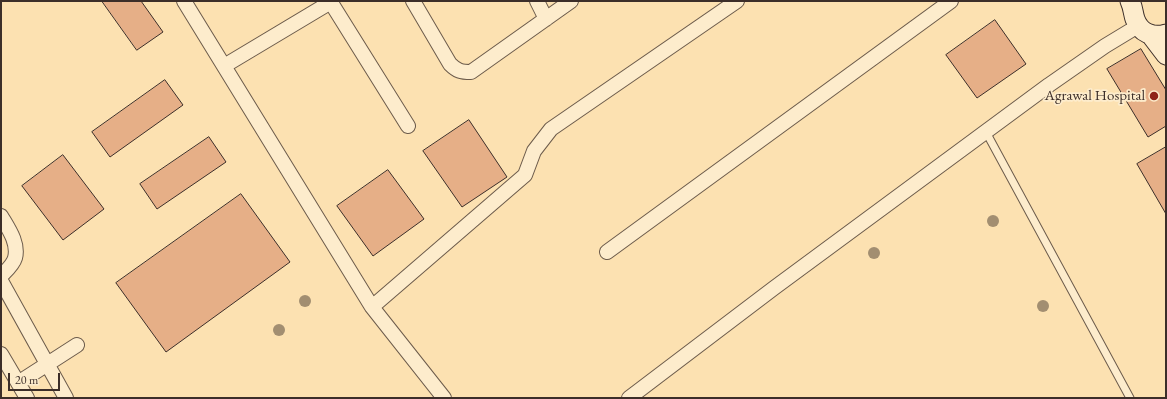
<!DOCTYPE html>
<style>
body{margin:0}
#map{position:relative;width:1167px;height:399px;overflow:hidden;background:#fce1b1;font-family:"EB Garamond",serif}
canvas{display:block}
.frame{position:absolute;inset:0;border:2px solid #3c2e29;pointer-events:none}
.scale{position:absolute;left:8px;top:373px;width:52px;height:18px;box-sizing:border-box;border:2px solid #3c2e29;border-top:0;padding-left:5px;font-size:12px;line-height:14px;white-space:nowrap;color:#3c2e29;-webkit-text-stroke:3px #fdeccc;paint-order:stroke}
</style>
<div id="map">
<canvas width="1167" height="399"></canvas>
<div class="frame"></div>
<div class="scale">20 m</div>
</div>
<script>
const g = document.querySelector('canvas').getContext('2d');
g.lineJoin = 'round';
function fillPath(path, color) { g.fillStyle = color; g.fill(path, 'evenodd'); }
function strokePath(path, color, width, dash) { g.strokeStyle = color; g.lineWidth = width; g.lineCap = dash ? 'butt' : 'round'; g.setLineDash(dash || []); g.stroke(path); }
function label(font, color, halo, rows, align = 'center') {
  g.font = font + ' "EB Garamond",serif'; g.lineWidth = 3.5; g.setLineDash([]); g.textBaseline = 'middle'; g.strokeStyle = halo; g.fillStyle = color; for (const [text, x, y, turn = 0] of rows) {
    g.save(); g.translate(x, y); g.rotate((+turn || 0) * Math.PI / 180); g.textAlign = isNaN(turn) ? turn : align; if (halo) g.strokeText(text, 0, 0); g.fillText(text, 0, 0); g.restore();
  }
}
const building = new Path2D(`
 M102 1H141L163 32 137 50Z
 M995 20 1026 64 977 98 946 55Z
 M1141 49 1166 90V126L1148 137 1107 69Z
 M165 80 183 105 110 157 92 132Z
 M469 120 507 177 462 207 423 151Z
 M209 137 226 162 157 209 140 184Z
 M1166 147V214L1137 164Z
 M63 155 104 209 63 240 22 186Z
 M388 170 424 219 373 256 337 206Z
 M241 194 290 262 166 352 116 283Z`);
fillPath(building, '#e6af87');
strokePath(building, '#3c2e29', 1);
const service = new Path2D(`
 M986 132 1130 398`);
const minor = new Path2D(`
 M184 1 372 307 444 398
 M330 1 408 126
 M413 1 450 64C457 71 461 72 471 72L571 1
 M537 1 546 19
 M224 66 331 2
 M1 216C8 228 19 243 15 258 13 265 6 271 1 276
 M607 252 951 1
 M1 281 66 398
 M372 307 525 175 534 151 551 129 737 1
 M1 354 27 398
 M18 383 77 345
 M629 398 774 288 1049 85 1105 46 1138 26`);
const secondary = new Path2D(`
 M1130 1C1133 7 1133 13 1135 19 1140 33 1153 38 1166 34
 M1150 34 1166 55`);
strokePath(service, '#6c5b4b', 9);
strokePath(minor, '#6c5b4b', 16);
strokePath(secondary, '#3c2e29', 21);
strokePath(service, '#fdeccc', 7);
strokePath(minor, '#fdeccc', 14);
strokePath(secondary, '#fdeccc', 19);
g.fillStyle = '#a28e71';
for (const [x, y] of [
 [993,221],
 [874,253],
 [305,301],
 [1043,306],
 [279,330]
]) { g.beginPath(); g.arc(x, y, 6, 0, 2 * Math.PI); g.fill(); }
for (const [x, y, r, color] of [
 [1154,96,5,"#8f2418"]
]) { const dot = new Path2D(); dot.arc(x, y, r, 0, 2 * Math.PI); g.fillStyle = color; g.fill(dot); strokePath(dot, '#fdeccc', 1.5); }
label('15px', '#3c2e29', '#fdeccc', [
 ["Agrawal Hospital",1145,96]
], 'right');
</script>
